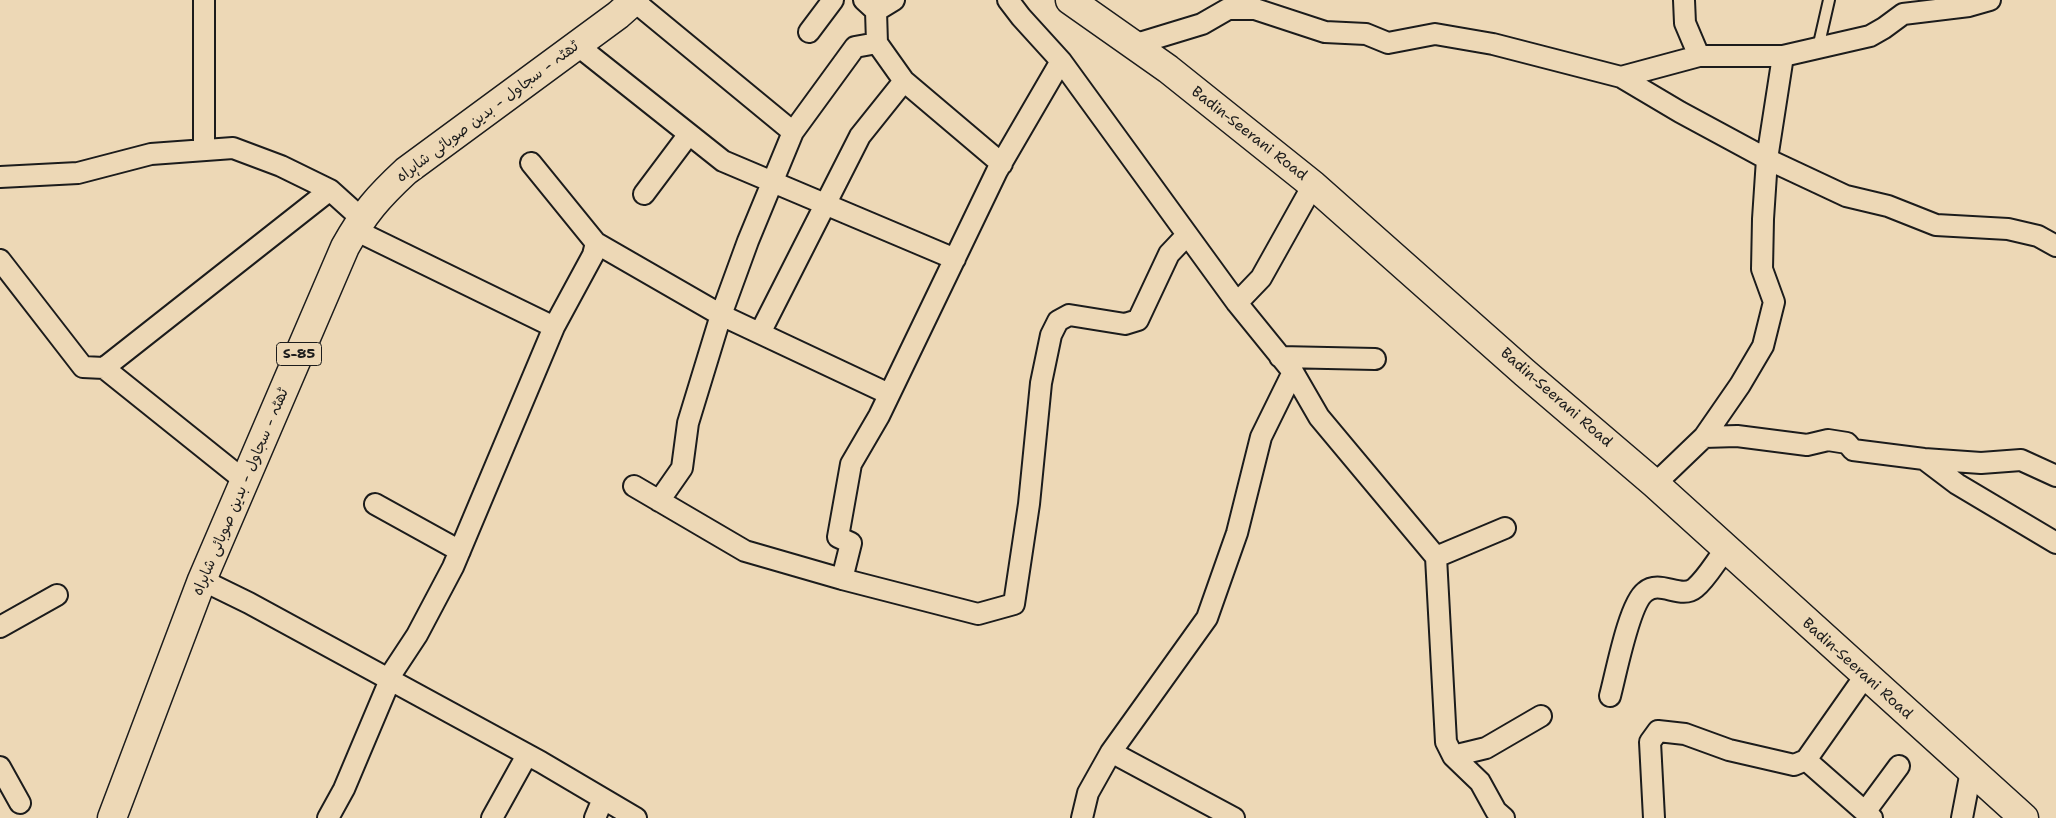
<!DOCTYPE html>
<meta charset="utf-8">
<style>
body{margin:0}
canvas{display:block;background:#edd8b6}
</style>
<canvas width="2056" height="818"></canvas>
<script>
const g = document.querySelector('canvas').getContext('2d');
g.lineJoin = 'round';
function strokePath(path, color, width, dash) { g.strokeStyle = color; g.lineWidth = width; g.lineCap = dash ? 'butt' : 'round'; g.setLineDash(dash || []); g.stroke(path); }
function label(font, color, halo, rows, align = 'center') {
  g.font = font + ' "Shantell Sans","Playpen Sans Arabic",sans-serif'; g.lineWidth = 4.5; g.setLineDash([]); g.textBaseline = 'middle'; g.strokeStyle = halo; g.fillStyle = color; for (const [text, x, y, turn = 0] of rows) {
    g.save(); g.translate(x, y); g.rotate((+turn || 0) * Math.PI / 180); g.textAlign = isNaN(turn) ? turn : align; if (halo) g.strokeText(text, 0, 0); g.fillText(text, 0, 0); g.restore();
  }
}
const lane = new Path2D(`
 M1818 48 1829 0`);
const street = new Path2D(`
 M864 0 876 11 877 43 904 81 1002 164
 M1008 0 1021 17 1061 61 1237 303 1293 372 1319 417 1436 557 1446 742 1453 756 1480 782 1496 811 1504 818
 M1684 0 1685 23 1699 56
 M634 1 793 132
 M876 11 894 0
 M809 32 833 0
 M577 45 723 161 955 259
 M1133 45 1202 24 1228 9H1255L1325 32 1366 34 1388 43 1435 34 1493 44 1621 77 1680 112 1767 159 1846 196 1888 206 1936 225 2008 229 2038 236 2056 246
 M1061 61 997 171 879 416 851 464 838 537 851 543 842 579 978 614 1014 604 1029 504 1041 383 1051 335 1058 321 1069 315 1125 324 1138 320 1169 254 1187 235
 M1621 77 1699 56H1783L1870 36 1884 28 1903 14 1969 6 1990 0
 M204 150V0
 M531 163 596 243 721 315 889 394
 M0 177 78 173 151 154 233 148 281 166 330 190 361 218
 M644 194 689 134
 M355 230 554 327
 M0 260 83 367 104 368 330 190
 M1237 303 1261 278 1313 185
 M760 333 860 136 904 81
 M1280 357 1375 359
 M104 368 245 481
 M1704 437 1740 385 1763 346 1774 302 1762 269 1763 219 1767 159 1783 56
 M1924 459 1957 484 2056 543
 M1655 484 1704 437 1737 436 1807 445 1828 440 1847 443 1853 450 1924 459 1981 463 2021 460 2056 476
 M634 486 745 551 842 579
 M659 501 682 468 688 423 721 315 748 241 793 132 855 47 877 43
 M375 504 460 551
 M1436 557 1505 528
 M202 580 249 603 541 762 636 818
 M0 627 57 595
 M1610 696C1616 674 1629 604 1645 592 1660 579 1681 600 1695 588 1707 578 1716 561 1726 549
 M1111 752 1234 818
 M1453 756 1486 748 1541 716
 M1806 760 1872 818
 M0 767 20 803
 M1865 812 1899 766
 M328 818 344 789 390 680 388 679 417 635 453 567 554 327 593 255 596 243
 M492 818 527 755
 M595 818 603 799
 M1082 818 1088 793 1111 752 1207 618 1237 533 1261 437 1293 372
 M1654 818 1650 742 1658 731 1685 734 1729 750 1794 765 1806 760 1865 676
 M1962 818 1971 771`);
const secondary = new Path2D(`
 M1070 0 1168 69 1313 185 1525 373 1655 484 2024 818`);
const primary = new Path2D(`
 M112 818 202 580 345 247C364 213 378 197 406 171L618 15 635 0`);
strokePath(lane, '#1c1c1c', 14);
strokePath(street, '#1c1c1c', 24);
strokePath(secondary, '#1c1c1c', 31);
strokePath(primary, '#1c1c1c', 31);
strokePath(lane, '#edd8b6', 10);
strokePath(street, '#edd8b6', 20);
strokePath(secondary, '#edd8b6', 28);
strokePath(primary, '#edd8b6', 28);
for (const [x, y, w] of [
 [299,354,45]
]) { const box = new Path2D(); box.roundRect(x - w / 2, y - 11.5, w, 23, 4); g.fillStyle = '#edd8b6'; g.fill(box); strokePath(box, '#1c1c1c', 1); }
label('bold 14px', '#1c1c1c', null, [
 ["S-85",299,354]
]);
label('15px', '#1c1c1c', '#edd8b6', [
 ["ٹھٹہ - سجاول - بدین صوبائی شاہراہ",488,112,-37],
 ["Badin-Seerani Road",1249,134,38],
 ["Badin-Seerani Road",1556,398,41],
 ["ٹھٹہ - سجاول - بدین صوبائی شاہراہ",241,492,-67],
 ["Badin-Seerani Road",1857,669,42]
]);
</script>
